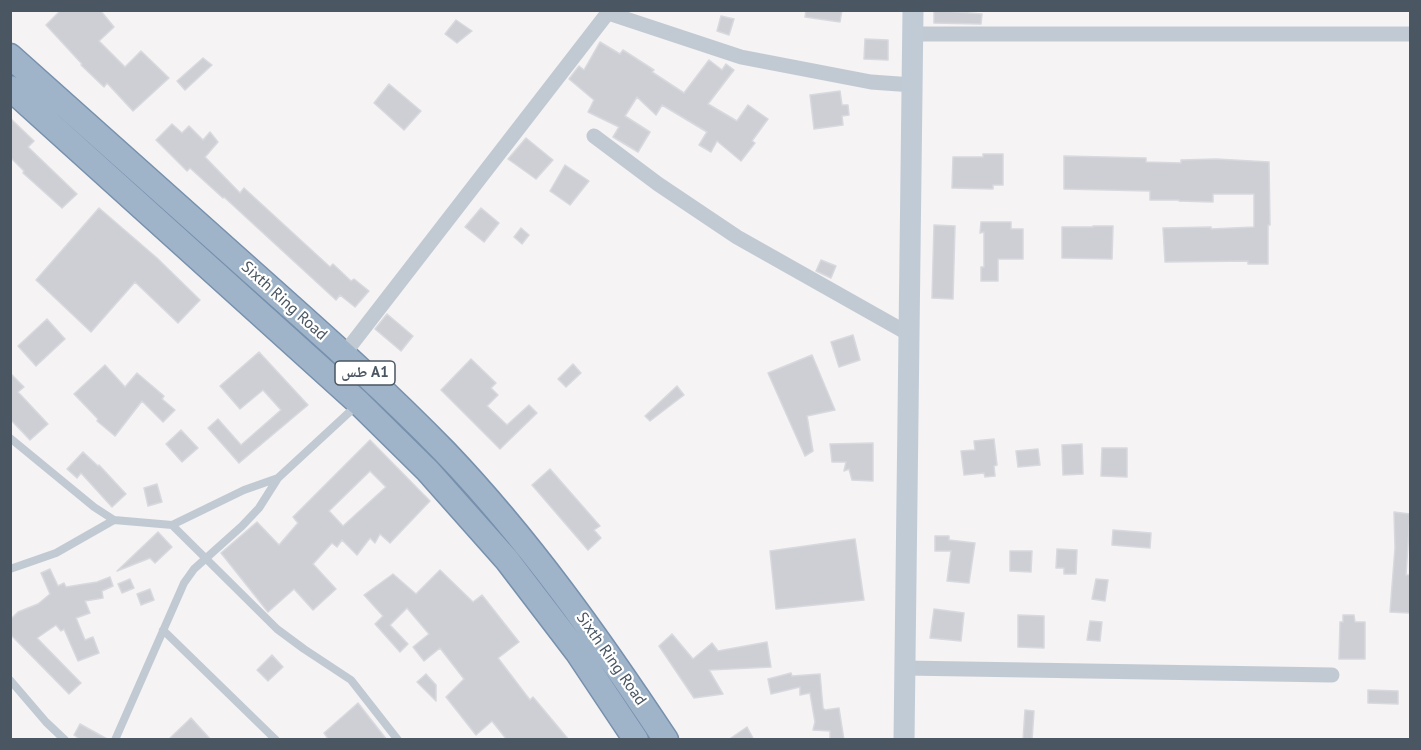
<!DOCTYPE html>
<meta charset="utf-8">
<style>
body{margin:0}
#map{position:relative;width:1421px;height:750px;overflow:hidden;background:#f5f3f3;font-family:"PT Sans",sans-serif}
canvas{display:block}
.frame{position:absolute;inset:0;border:12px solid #4a5661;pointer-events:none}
</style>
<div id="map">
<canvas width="1421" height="750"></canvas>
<div class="frame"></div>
</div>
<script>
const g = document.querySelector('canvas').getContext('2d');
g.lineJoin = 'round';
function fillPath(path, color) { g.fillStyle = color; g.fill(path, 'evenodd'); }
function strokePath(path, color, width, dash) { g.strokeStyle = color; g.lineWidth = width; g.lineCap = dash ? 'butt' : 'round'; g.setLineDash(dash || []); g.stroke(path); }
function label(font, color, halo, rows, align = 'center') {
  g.font = font + ' "PT Sans","Noto Naskh Arabic",sans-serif'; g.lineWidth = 4.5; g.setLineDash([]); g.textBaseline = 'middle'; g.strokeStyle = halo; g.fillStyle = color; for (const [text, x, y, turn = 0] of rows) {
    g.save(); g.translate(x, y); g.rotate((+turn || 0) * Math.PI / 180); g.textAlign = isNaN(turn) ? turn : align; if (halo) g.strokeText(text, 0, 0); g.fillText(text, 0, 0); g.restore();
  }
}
const building = new Path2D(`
 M61 10H100L114 27 99 41 125 67 141 51 169 78 133 111 107 83 104 87 81 65 82 64 46 25Z
 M806 10H842L840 22 805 17Z
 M934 10 982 14 981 24 934 23Z
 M721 16 734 19 729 35 717 31Z
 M456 20 472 31 457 43 445 34Z
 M865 39 888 40V60L864 59Z
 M600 42 620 54 623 50 654 70 652 72 684 93 709 60 722 70 726 64 734 70 708 104 737 121 748 105 768 119 752 141 755 143 741 161 717 141 711 152 699 145 707 132 662 105 656 115 637 97 625 116 650 132 638 152 613 137 619 127 588 112 594 100 569 79 579 66 584 70Z
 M203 58 212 65 185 90 177 81Z
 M389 84 421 111 404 130 374 103Z
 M840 91 842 105H848L849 115 842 116 843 125 814 129 810 95Z
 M10 118 34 141 28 147 77 194 62 208 23 173 24 171 10 157Z
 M172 124 182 133 189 126 203 140 210 132 218 142 205 157 240 193 244 188 330 267 333 264 351 281 354 279 369 291 355 307 340 295 336 300 224 197 223 198 190 168 187 171 156 140Z
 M526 138 553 160 536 179 508 159Z
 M983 154H1003V185H993V189L952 188 953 157H983Z
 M1064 156 1146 158V162L1181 163V160L1216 159 1269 162 1270 225H1268V264H1248V261L1165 262 1163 228 1211 227V229L1254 227V194H1213V202L1179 201V200H1150V191L1064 189Z
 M565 165 589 181 570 205 550 191Z
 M99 208 157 258 200 300 178 323 135 282 91 332 36 280Z
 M481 208 499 223 484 242 465 227Z
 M981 222H1011V229H1023V259H998V281H981V267H984V232L980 233Z
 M934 225 955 226 953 299 932 298Z
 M1093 226H1113L1112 259 1062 258V227H1093Z
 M521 228 529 235 522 244 514 237Z
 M821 260 836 266 831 278 816 271Z
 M387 314 413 336 401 351 375 329Z
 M47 319 65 339 36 366 18 346Z
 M853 335 860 360 839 367 831 342Z
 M259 352 308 405 239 463 208 428 218 419 241 445 281 410 263 390 240 409 220 386Z
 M812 355 835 410 807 416 813 451 805 456 768 373Z
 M471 359 496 383 491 388 498 395 487 406 507 425 529 405 537 413 500 449 441 390Z
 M573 364 581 373 566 387 558 379Z
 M105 365 125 387 137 373 164 396 162 399 175 410 163 422 142 401 115 436 97 421 98 419 74 394Z
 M10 373 24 387 18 392 48 424 30 440 10 419Z
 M677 386 684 395 650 421 645 416Z
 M181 430 198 448 182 462 166 444Z
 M994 439 997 465 994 466 995 476 985 477 984 473 964 475 961 451 975 450 974 441Z
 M370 440 430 501 390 543 380 534 375 543 370 538 357 555 342 540 337 547 332 543 313 564 336 589 313 610 294 589 268 612 221 553 257 522 279 545 298 523 293 517ZM370 471 386 487 343 526 329 511Z
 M873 443V481L852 480 849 469 844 471 846 462H832L830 444Z
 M1082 444 1083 474 1063 475 1062 445Z
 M1102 448H1127V477L1101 476Z
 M1038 449 1040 465 1018 467 1016 451Z
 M83 452 98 466 99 465 126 494 112 507 81 473 77 478 67 469Z
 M550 469 600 526 594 530 601 538 588 550 532 485Z
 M157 484 162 502 148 506 144 488Z
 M1394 512 1410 514 1406 575H1410V613L1390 612 1395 548Z
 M1113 530 1151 533 1150 548 1112 545Z
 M158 532 172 547 155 563 150 558 117 571Z
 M935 536H949V540L975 543 969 583 947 581 951 551H935Z
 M855 539 864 600 776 609 770 551Z
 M1057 549 1077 550 1076 574H1064V568H1056Z
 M1010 551H1032L1031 572 1010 571Z
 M50 569 58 586 64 583 66 587 97 582 110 577 113 586 102 591 103 598 85 601 90 613 76 618 85 640 93 637 99 653 78 661 64 629 61 631 56 625 37 638 81 683 69 694 10 634V620L18 612 38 604 50 594 41 573Z
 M440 570 473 602 482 595 519 642 498 658 530 700 533 697 569 740H507L492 721 476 735 446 697 464 679 440 648 424 661 413 647 429 634 407 608 390 625 408 644 400 652 375 624 383 616 364 595 393 574 416 594Z
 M130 579 134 588 122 593 118 584Z
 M1096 579 1108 580 1105 601 1092 599Z
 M150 589 154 600 141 605 137 594Z
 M934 609 964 613 961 641 930 638Z
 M1018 615 1044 616V648L1018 647Z
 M1343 615H1354L1355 622H1365V659H1339L1340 622H1343Z
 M1090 621 1102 622 1100 641 1087 640Z
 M672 634 693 659 712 643 718 651 767 642 771 667 709 670 723 694 694 698 659 646Z
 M272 655 283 667 268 681 257 670Z
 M791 673 792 676 820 674 823 708 825 710 839 708 844 740H830V731L813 730 815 722 810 693 800 695V687L771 694 768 679Z
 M426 674 436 685V701L417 682Z
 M1368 690 1398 691V704L1368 703Z
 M358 703 387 740H329L324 733Z
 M1025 710 1034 711 1032 740H1023Z
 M191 718 211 740H168Z
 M80 724 109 740H81L74 735Z
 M747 727 754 740H728Z`);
fillPath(building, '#cdcfd5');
strokePath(building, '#d7d9de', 1.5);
const trunk = new Path2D(`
 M10 56C91 128 172 201 253 273 318 331 384 389 445 452 529 540 599 639 666 740
 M10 88 359 403 428 471 507 560 578 653 636 740`);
strokePath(trunk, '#7690ad', 27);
strokePath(new Path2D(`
 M10 438 94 507 114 520 172 525 244 490 278 478
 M172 525 277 629 304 649 351 680 398 740
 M10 569 56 553 114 520
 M163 630 276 740
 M10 680 46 722 65 740
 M115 740 184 583 194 569 242 526 259 508 278 478 356 406`), '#c1cad2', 8);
strokePath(new Path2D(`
 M608 13 741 57 871 82 913 85
 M914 34H1410
 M594 136 658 184 737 237 909 334
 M344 354 610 10
 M904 668 1332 675`), '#c1cad2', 15);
strokePath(new Path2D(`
 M904 740 913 10`), '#c1cbd6', 21);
strokePath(trunk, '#9fb4c9', 24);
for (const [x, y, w] of [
 [365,373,60]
]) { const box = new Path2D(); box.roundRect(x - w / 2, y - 12, w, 24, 4.5); g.fillStyle = '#fff'; g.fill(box); strokePath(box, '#4a5661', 1.5); }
label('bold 15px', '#4a5661', null, [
 ["طس A1",365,373]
]);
label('16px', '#4a5661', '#fff', [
 ["Sixth Ring Road",284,301,42],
 ["Sixth Ring Road",611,659,55]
]);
</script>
